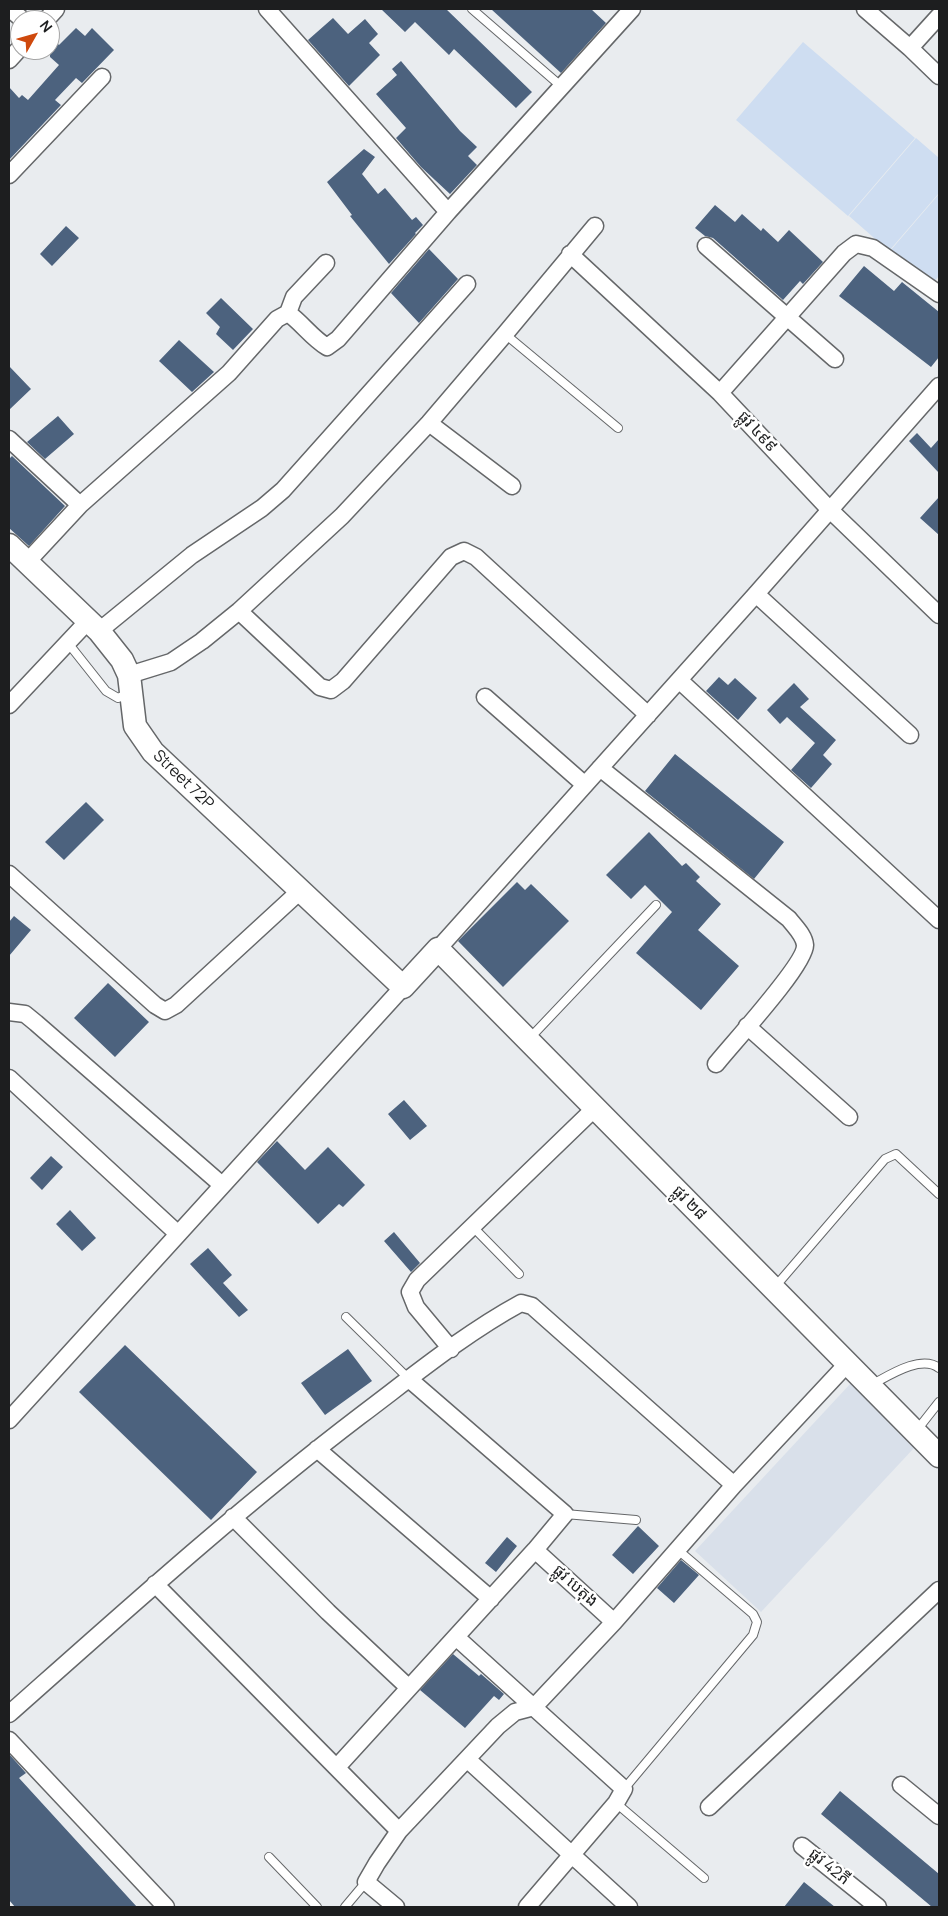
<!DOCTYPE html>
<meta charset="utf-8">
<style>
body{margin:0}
#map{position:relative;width:948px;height:1916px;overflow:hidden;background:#e9ecef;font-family:Manrope,sans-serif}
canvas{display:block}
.frame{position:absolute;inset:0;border:10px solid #1d1e1f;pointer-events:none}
.north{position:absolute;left:10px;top:10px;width:50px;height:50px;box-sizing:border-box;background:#fff;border:1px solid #a5a5a5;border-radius:50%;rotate:52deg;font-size:14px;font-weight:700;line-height:20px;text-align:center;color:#1d1e1f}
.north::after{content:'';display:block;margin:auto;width:18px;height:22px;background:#cf490d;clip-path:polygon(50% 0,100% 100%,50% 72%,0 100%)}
</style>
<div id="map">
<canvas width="948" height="1916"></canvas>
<div class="frame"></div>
<div class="north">N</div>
</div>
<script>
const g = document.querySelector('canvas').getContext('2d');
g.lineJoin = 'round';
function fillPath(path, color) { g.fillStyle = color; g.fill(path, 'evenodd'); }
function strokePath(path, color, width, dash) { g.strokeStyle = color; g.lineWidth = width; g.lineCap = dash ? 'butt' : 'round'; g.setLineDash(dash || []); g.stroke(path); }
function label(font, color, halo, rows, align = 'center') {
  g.font = font + ' Manrope,"Noto Sans Khmer",sans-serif'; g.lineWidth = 5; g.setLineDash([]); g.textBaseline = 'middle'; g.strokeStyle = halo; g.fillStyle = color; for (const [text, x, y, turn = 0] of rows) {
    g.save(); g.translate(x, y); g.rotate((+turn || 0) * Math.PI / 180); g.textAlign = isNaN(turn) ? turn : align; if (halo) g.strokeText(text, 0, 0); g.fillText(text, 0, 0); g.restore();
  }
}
fillPath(new Path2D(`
 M851 1383 914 1448 761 1612 695 1551Z`), '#d9e0ea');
fillPath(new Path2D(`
 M803 42 915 138 848 216 736 120Z
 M916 138 939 158V193L889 251 849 216Z
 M939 194V276L930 286 890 251Z`), '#ceddf1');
fillPath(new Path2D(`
 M381 9H446L532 92 516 108 454 49 449 55 415 22 405 32Z
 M491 9H591L606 23 561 73Z
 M333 18 348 34 365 19 378 34 369 43 380 55 349 86 308 40Z
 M76 28 85 36 92 28 114 50 82 83 76 78 55 100 61 105 9 160V87L19 98 22 95 28 100 59 65 50 57V37L59 45Z
 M401 61 460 131 477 147 468 156 477 165 450 194 421 167 396 138 406 128 376 94 397 75 392 69Z
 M364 149 375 157 362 174 378 194 385 188 412 220 416 217 423 225 415 233 416 234 389 264 350 216 352 215 327 182Z
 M715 205 735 222 742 214 761 231 763 228 778 242 789 230 823 262 803 284 800 281 783 300 713 238 705 236 695 228Z
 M66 226 79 238 52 266 40 254Z
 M429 249 458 279 419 323 391 293Z
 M864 266 894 291 902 282 939 312V357L931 367 839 296Z
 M221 298 253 329 233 350 216 334 220 327 206 313Z
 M179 340 214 372 192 392 159 361Z
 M9 366 31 389 9 410Z
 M58 416 74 434 45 459 27 442Z
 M917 433 931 448 939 439V473L909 441Z
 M12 456 65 506 29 546 9 528V459Z
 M939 497V535L920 518Z
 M719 677 728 685 735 678 757 698 738 720 706 691Z
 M794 683 809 699 800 707 836 740 823 755 832 764 811 788 791 770 815 743 787 717 780 724 767 710Z
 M675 754 784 842 754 879 645 791Z
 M86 802 104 820 64 860 45 842Z
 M649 832 682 866 686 863 700 877 696 881 721 904 698 930 739 966 701 1010 636 953 672 912 645 885 631 899 606 875Z
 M517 882 525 890 531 884 569 921 503 987 458 941Z
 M14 916 31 930 9 956V922Z
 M108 983 149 1022 115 1057 74 1018Z
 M404 1100 427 1126 410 1140 388 1114Z
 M277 1141 305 1170 328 1147 365 1185 343 1207 339 1204 318 1224 257 1162Z
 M51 1156 63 1167 42 1190 30 1178Z
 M70 1210 96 1238 82 1251 56 1224Z
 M394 1232 420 1263 411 1272 384 1241Z
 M208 1248 232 1275 223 1283 248 1310 239 1317 190 1264Z
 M125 1345 257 1472 211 1520 79 1392Z
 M348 1349 372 1381 325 1415 301 1383Z
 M638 1526 659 1546 633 1574 612 1555Z
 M507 1537 517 1546 496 1572 485 1563Z
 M681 1560 699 1575 674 1603 657 1588Z
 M453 1654 479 1676 481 1674 504 1694 499 1700 494 1696 465 1728 420 1690Z
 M9 1754 26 1773 19 1778 137 1907H15L9 1900Z
 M840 1791 939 1874V1907H932L821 1814Z
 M804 1882 835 1907H784Z`), '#4c627e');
const lane = new Path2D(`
 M472 9 562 87
 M505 334 618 428
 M68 643 106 691 118 698 129 693
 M529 1039 656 905
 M472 1226 519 1274
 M774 1288 885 1159 896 1154 939 1194
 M346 1317 409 1379
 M871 1385C888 1376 921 1354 939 1368
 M917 1430 939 1402
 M565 1514 636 1520
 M624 1789 753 1635 757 1622 753 1614 678 1550
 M616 1803 704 1878
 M269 1857 317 1907
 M345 1907 366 1882`);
const street = new Path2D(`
 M10 9 23 20
 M267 9 448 212
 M865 9 910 48 939 16
 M46 20 56 9
 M910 48 939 76
 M9 60 20 48
 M9 175 102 77
 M706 246 835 359
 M570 254 720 393 830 510 939 615
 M288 313C302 323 312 338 327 347L338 339 448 212 632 9
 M720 393 844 253 856 244 873 248 939 294
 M429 423 512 486
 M9 439 80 505
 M27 562 80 505 229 373 277 319 288 313 294 297 326 263
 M756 594 910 735
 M239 611 320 687 331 690 343 681 451 557 464 551 476 557 648 715
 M99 631 192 555 262 508 283 490 467 284
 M129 675 171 662 202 641 239 611 342 516 429 423 505 334 595 226
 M679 680 939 920
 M485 697 585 785
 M9 705 88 621
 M600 768 789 919C795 927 804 935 805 945 806 964 731 1045 716 1064
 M9 874 155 1005 165 1011 176 1005 300 891
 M438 949 756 594 939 386
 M9 1012 25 1014 36 1023 222 1185
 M747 1026 849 1117
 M9 1078 177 1233
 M451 1349 416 1307 410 1292 417 1280 595 1108
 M9 1420 403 987
 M317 1449 491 1599
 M233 1517 328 1612 409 1688
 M535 1550 614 1622
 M155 1584 399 1831
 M456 1637 624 1789 616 1803 527 1907
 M9 1714C124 1612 238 1509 360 1416 412 1377 464 1334 521 1303L532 1306 734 1485
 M9 1740 166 1907
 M468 1760 629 1907
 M337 1767 535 1550 565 1514 409 1379
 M901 1785 939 1816
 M709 1807 939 1590
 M802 1846 878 1907
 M396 1907 366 1882 377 1863 399 1831 498 1726 515 1712 534 1707 614 1622 734 1485 847 1364`);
const secondary = new Path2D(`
 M9 545 99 631 122 660 129 675 135 726 153 752 403 987 438 949 939 1456`);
strokePath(lane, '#656769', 10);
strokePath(street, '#656769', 19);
strokePath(secondary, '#656769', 25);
strokePath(lane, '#fff', 8);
strokePath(street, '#fff', 16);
strokePath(secondary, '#fff', 22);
label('16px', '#1d1e1f', '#fff', [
 ["ផ្លូវ ៤៩៩",757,432,47],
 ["Street 72P",183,780,44],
 ["ផ្លូវ ២៨",689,1203,45],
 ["ផ្លូវ បេតុង",575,1586,42],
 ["ផ្លូវ 42ភី",829,1867,39]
]);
</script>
